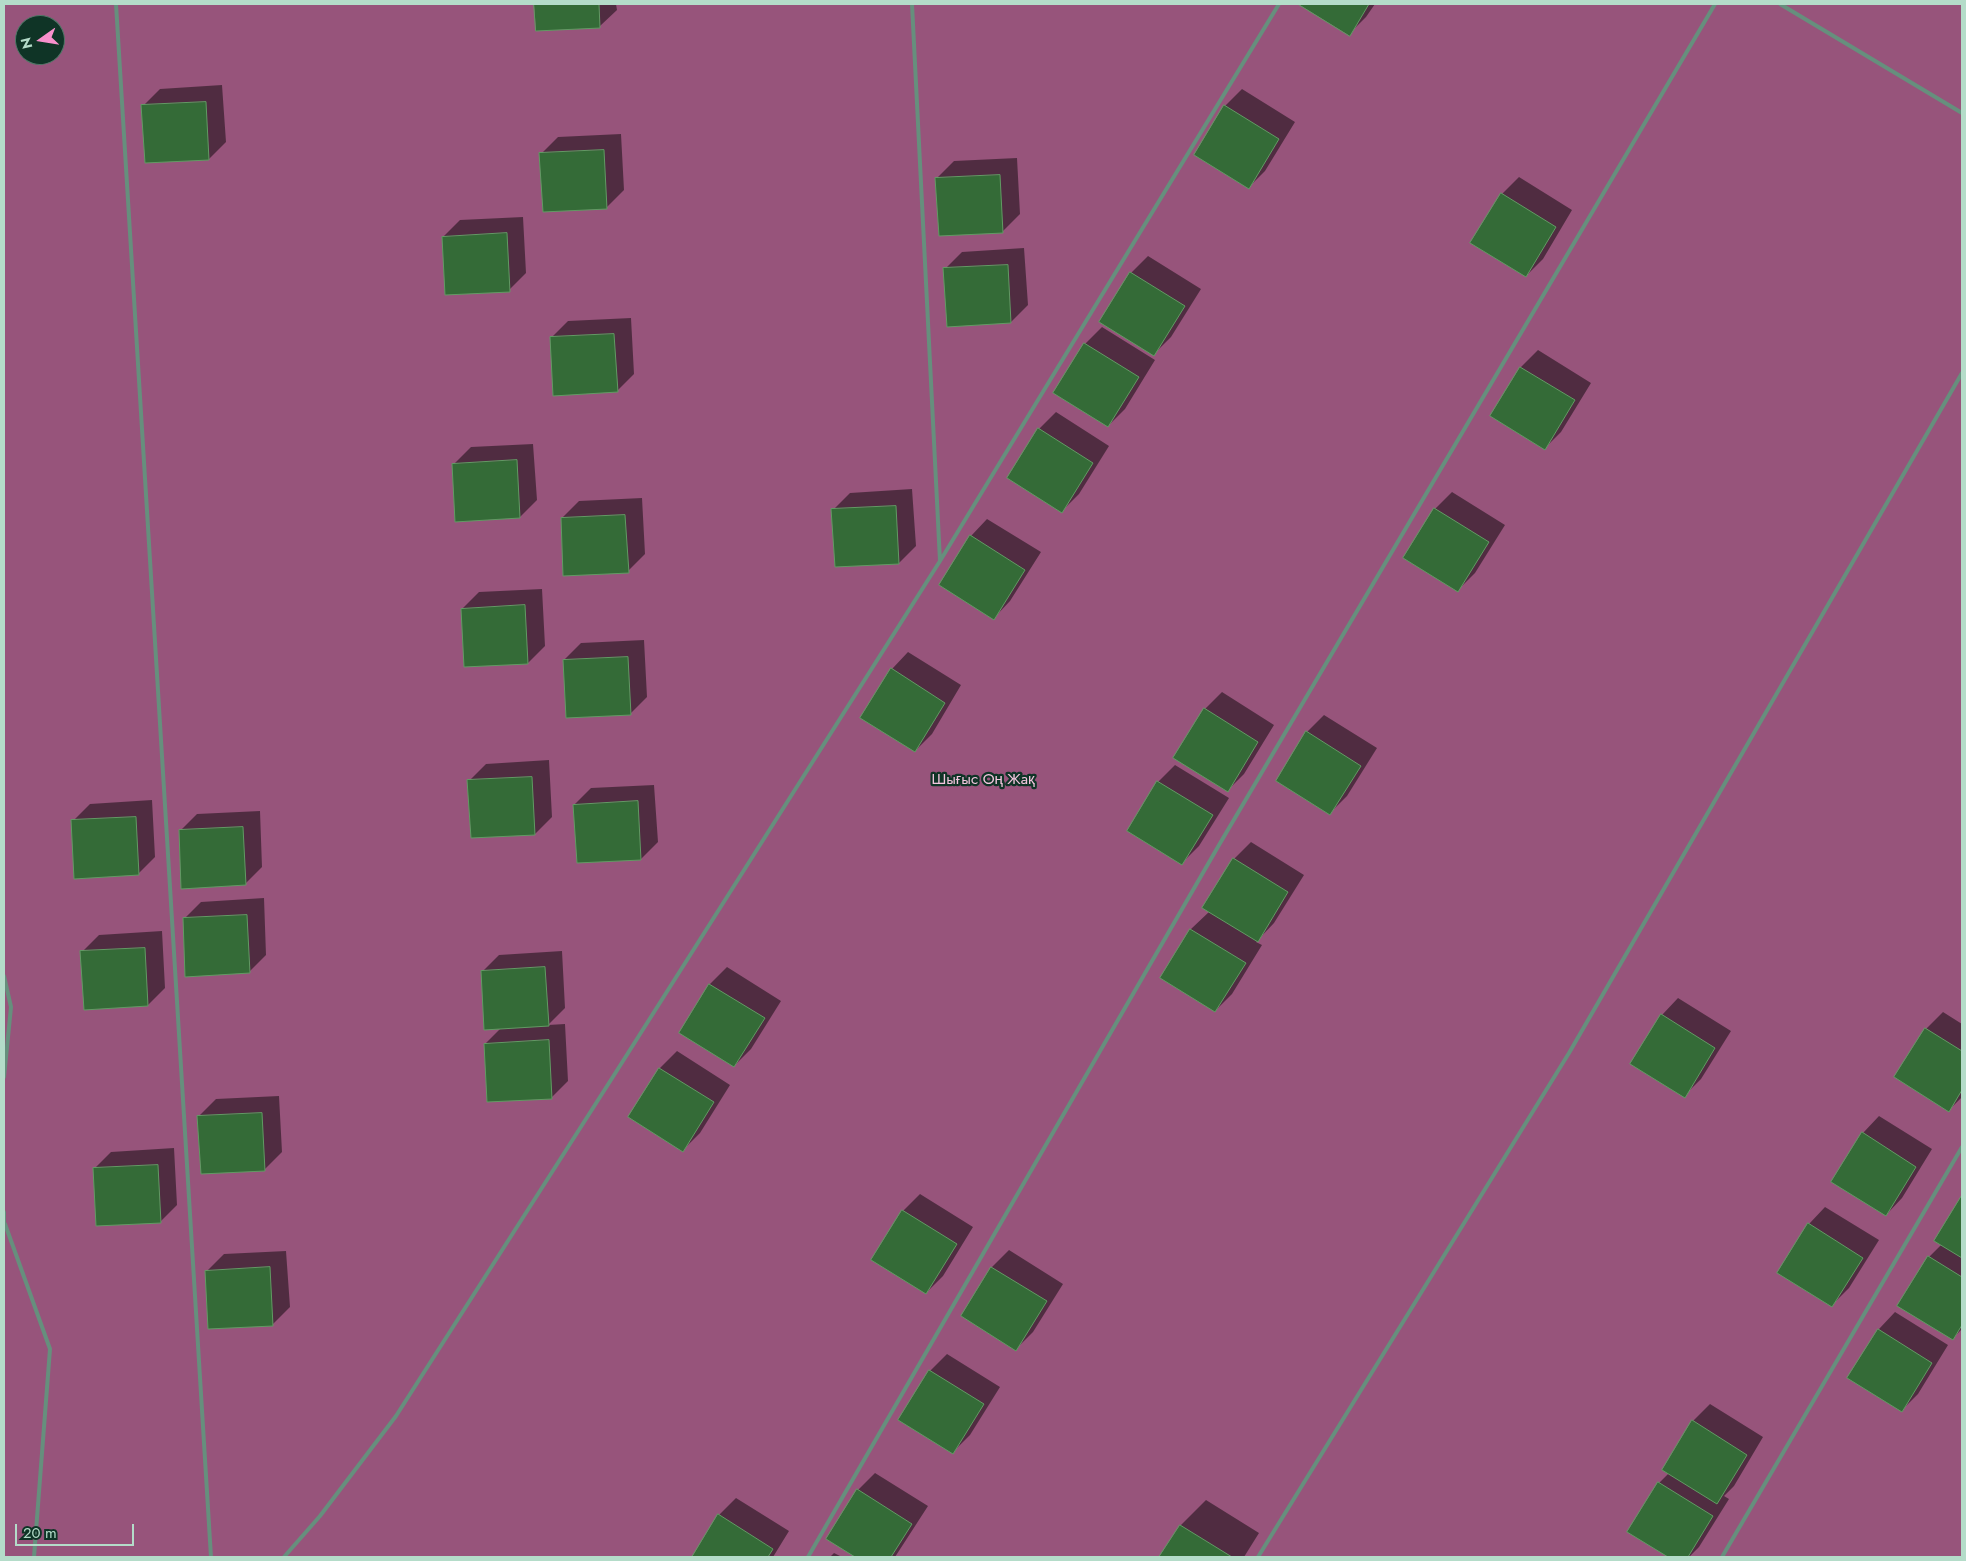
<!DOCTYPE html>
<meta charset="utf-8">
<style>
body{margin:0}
#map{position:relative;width:1966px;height:1561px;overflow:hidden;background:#08533b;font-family:Jost,sans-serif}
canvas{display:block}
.frame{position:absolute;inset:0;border:5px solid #b4dcc9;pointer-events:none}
.north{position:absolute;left:15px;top:15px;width:50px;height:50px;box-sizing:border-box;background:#0f3426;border:1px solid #517767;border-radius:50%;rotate:257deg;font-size:14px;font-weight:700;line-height:20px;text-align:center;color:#b4dcc9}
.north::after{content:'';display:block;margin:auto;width:18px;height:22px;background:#f890cc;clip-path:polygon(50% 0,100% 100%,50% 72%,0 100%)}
.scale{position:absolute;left:15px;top:1524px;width:119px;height:22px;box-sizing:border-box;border:2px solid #b4dcc9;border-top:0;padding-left:6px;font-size:15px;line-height:18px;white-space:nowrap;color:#b4dcc9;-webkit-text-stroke:4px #0f3426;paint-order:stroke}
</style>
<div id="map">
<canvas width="1966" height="1561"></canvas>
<div class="frame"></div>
<div class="north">N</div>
<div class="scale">20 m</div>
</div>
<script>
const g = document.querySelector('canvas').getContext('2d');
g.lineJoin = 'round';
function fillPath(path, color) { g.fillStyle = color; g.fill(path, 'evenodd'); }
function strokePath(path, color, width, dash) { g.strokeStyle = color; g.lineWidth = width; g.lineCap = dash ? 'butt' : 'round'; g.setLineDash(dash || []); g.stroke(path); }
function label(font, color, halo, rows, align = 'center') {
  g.font = font + ' Jost,sans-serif'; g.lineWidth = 4.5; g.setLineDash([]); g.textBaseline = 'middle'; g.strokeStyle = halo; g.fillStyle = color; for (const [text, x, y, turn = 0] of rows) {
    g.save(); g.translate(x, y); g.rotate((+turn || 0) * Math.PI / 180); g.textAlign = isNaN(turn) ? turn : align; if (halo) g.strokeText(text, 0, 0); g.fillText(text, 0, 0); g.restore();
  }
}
fillPath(new Path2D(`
 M4 4H1962V1557H4ZM25 25H55V55H25Z`), '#97547b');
fillPath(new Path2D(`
 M535 4H616L617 10 600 26 537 30Z
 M1300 4H1375L1366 17 1349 34Z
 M222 85 226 142 209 159 143 106 160 89Z
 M1242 89 1295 122 1265 171 1248 188 1195 154 1225 106Z
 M621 134 624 190 607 207 541 154 558 137Z
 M1017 158 1020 214 1003 231 937 178 954 161Z
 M1519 177 1572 210 1543 259 1526 276 1502 194Z
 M523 217 526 273 509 290 443 237 460 220Z
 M1024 248 1028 305 1011 322 945 269 962 252Z
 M1148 256 1201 289 1171 337 1154 354 1101 321 1131 273Z
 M631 318 634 374 617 391 551 338 568 321Z
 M1102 327 1155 360 1125 409 1108 426 1085 344Z
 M1538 350 1591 383 1561 432 1544 449 1491 416 1521 367Z
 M1056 412 1109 446 1079 494 1062 511 1039 429Z
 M533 444 537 500 520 517 454 464 471 447Z
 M912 489 916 546 899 563 833 510 850 493Z
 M1452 492 1505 525 1475 573 1458 590 1435 509Z
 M642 498 645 554 628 571 562 518 579 501Z
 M987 519 1041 552 1010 601 994 618 971 536Z
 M542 589 545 646 528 663 462 609 479 592Z
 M644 640 647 697 630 714 564 660 581 643Z
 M908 652 961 685 932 734 915 751 892 669Z
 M1222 692 1274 725 1244 774 1228 790 1205 709Z
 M1324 715 1377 748 1347 796 1330 813 1307 732Z
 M549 760 552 817 535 834 469 781 486 764Z
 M1175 765 1229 798 1199 846 1182 863 1158 782Z
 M654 785 658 842 641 859 574 805 591 788Z
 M152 800 155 857 138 874 73 821 90 804Z
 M260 811 262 867 245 884 180 831 197 814Z
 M1251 842 1304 875 1274 923 1256 942 1262 945 1232 994 1215 1011 1162 978 1191 929 1210 911 1234 859Z
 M264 898 266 955 249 972 184 919 201 902Z
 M162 931 165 988 148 1005 82 952 99 935Z
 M562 951 565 1008 548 1025 565 1024 568 1081 551 1098 485 1044 502 1027 482 972 499 955Z
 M727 967 781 1001 751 1049 734 1066 681 1033 710 984Z
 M1678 998 1731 1031 1701 1079 1684 1096 1662 1015Z
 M1943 1012 1962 1024V1097L1949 1110 1926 1029Z
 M677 1051 730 1085 700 1133 683 1150 630 1117 660 1068Z
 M279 1096 282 1152 265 1169 199 1116 216 1099Z
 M1879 1116 1932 1149 1902 1198 1886 1215 1863 1133Z
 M174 1148 177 1205 160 1222 94 1169 111 1152Z
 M920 1194 973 1227 943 1276 926 1293 903 1211Z
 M1962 1197V1329L1953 1338 1899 1305 1929 1257 1942 1244 1936 1241Z
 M1825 1207 1879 1240 1849 1288 1832 1305 1809 1224Z
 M1009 1250 1063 1284 1033 1332 1016 1349 963 1316 992 1267Z
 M286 1251 290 1307 273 1324 207 1271 224 1254Z
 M1895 1312 1948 1345 1918 1394 1901 1411 1879 1329Z
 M947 1354 1000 1387 970 1435 953 1452 900 1419 930 1371Z
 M1710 1404 1763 1437 1734 1486 1724 1496 1729 1499 1699 1547 1689 1557H1671L1629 1532 1659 1483 1669 1473 1693 1421Z
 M875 1473 928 1506 895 1557H857L828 1539 858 1490Z
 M736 1498 789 1531 773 1557H693L719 1515Z
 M1206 1500 1259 1533 1244 1557H1161L1181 1525Z
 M834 1553 842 1557H830Z`), '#0007');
const building = new Path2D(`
 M534 4H599L600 28 536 31Z
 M1298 4H1369L1350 36Z
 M206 102 209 160 145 163 141 105Z
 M1224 105 1279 139 1249 189 1194 155Z
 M604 150 607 209 543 212 539 153Z
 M1000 175 1003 233 939 236 935 178Z
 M1501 193 1556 227 1526 277 1470 243Z
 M507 233 510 292 445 295 442 237Z
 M1008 265 1011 323 947 327 943 268Z
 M1130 272 1185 306 1154 356 1099 322Z
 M614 334 618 392 553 396 550 337Z
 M1084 343 1139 377 1108 427 1053 393Z
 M1520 367 1575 400 1545 450 1490 416Z
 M1038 428 1093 463 1062 513 1007 478Z
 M517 460 520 518 455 522 452 464Z
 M896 506 899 564 835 567 831 509Z
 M1434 508 1489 542 1458 592 1403 558Z
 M625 515 629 573 563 576 561 518Z
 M970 535 1025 570 994 620 939 585Z
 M525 605 528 664 464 667 461 609Z
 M628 657 631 715 566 718 563 660Z
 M891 668 945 703 915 752 860 718Z
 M1204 708 1258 742 1228 792 1173 758Z
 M1306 731 1361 766 1330 815 1276 781Z
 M532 777 535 835 471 838 467 780Z
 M1157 781 1213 815 1182 865 1127 831Z
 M638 801 641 860 577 863 573 805Z
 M136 817 139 875 74 879 71 820Z
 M243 827 246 885 181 889 179 830Z
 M1233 858 1288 892 1258 942 1202 908Z
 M247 915 250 973 185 977 183 918Z
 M1190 929 1246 963 1215 1012 1160 978Z
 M145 948 148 1006 84 1010 80 951Z
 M545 967 549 1026 484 1030 481 971Z
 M709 984 765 1018 734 1067 679 1033Z
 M1661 1014 1715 1048 1685 1098 1630 1064Z
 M1925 1028 1962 1051V1090L1949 1112 1894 1077Z
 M549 1040 552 1099 487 1102 484 1044Z
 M659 1068 714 1102 683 1152 628 1117Z
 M262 1113 265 1171 201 1174 197 1116Z
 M1862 1132 1916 1167 1886 1216 1831 1182Z
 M158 1165 161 1223 96 1226 93 1168Z
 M1962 1195V1258L1934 1241Z
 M902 1210 957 1244 926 1294 871 1260Z
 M1808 1223 1863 1258 1832 1307 1777 1273Z
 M1928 1256 1962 1277V1325L1953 1340 1897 1306Z
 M270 1267 273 1326 208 1329 205 1271Z
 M991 1267 1047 1301 1016 1351 961 1316Z
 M1878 1329 1932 1363 1902 1412 1847 1378Z
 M929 1370 984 1404 953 1454 898 1420Z
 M1692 1420 1747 1455 1717 1504 1662 1470Z
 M1658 1482 1713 1516 1688 1557H1668L1627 1532Z
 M857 1489 912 1524 891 1557H855L826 1539Z
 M718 1514 773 1549 768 1557H692Z
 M1180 1525 1232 1557H1159Z`);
fillPath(building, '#346b37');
strokePath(building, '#629a64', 1);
strokePath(new Path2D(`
 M116 4 211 1557
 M912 4 940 561
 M1780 4 1962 113
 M4 976 11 1007 4 1077
 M4 1212V1223
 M5 1224 50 1349 34 1557
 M284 1557 320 1516 396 1416 616 1072 940 561 1279 4
 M808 1557 1219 845 1715 4
 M1258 1557 1569 1053 1962 373
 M1722 1557 1962 1147`), '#668f7d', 4);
label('15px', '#f4c6df', '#0f3426', [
 ["Шығыс Оң Жақ",983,780]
]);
</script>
